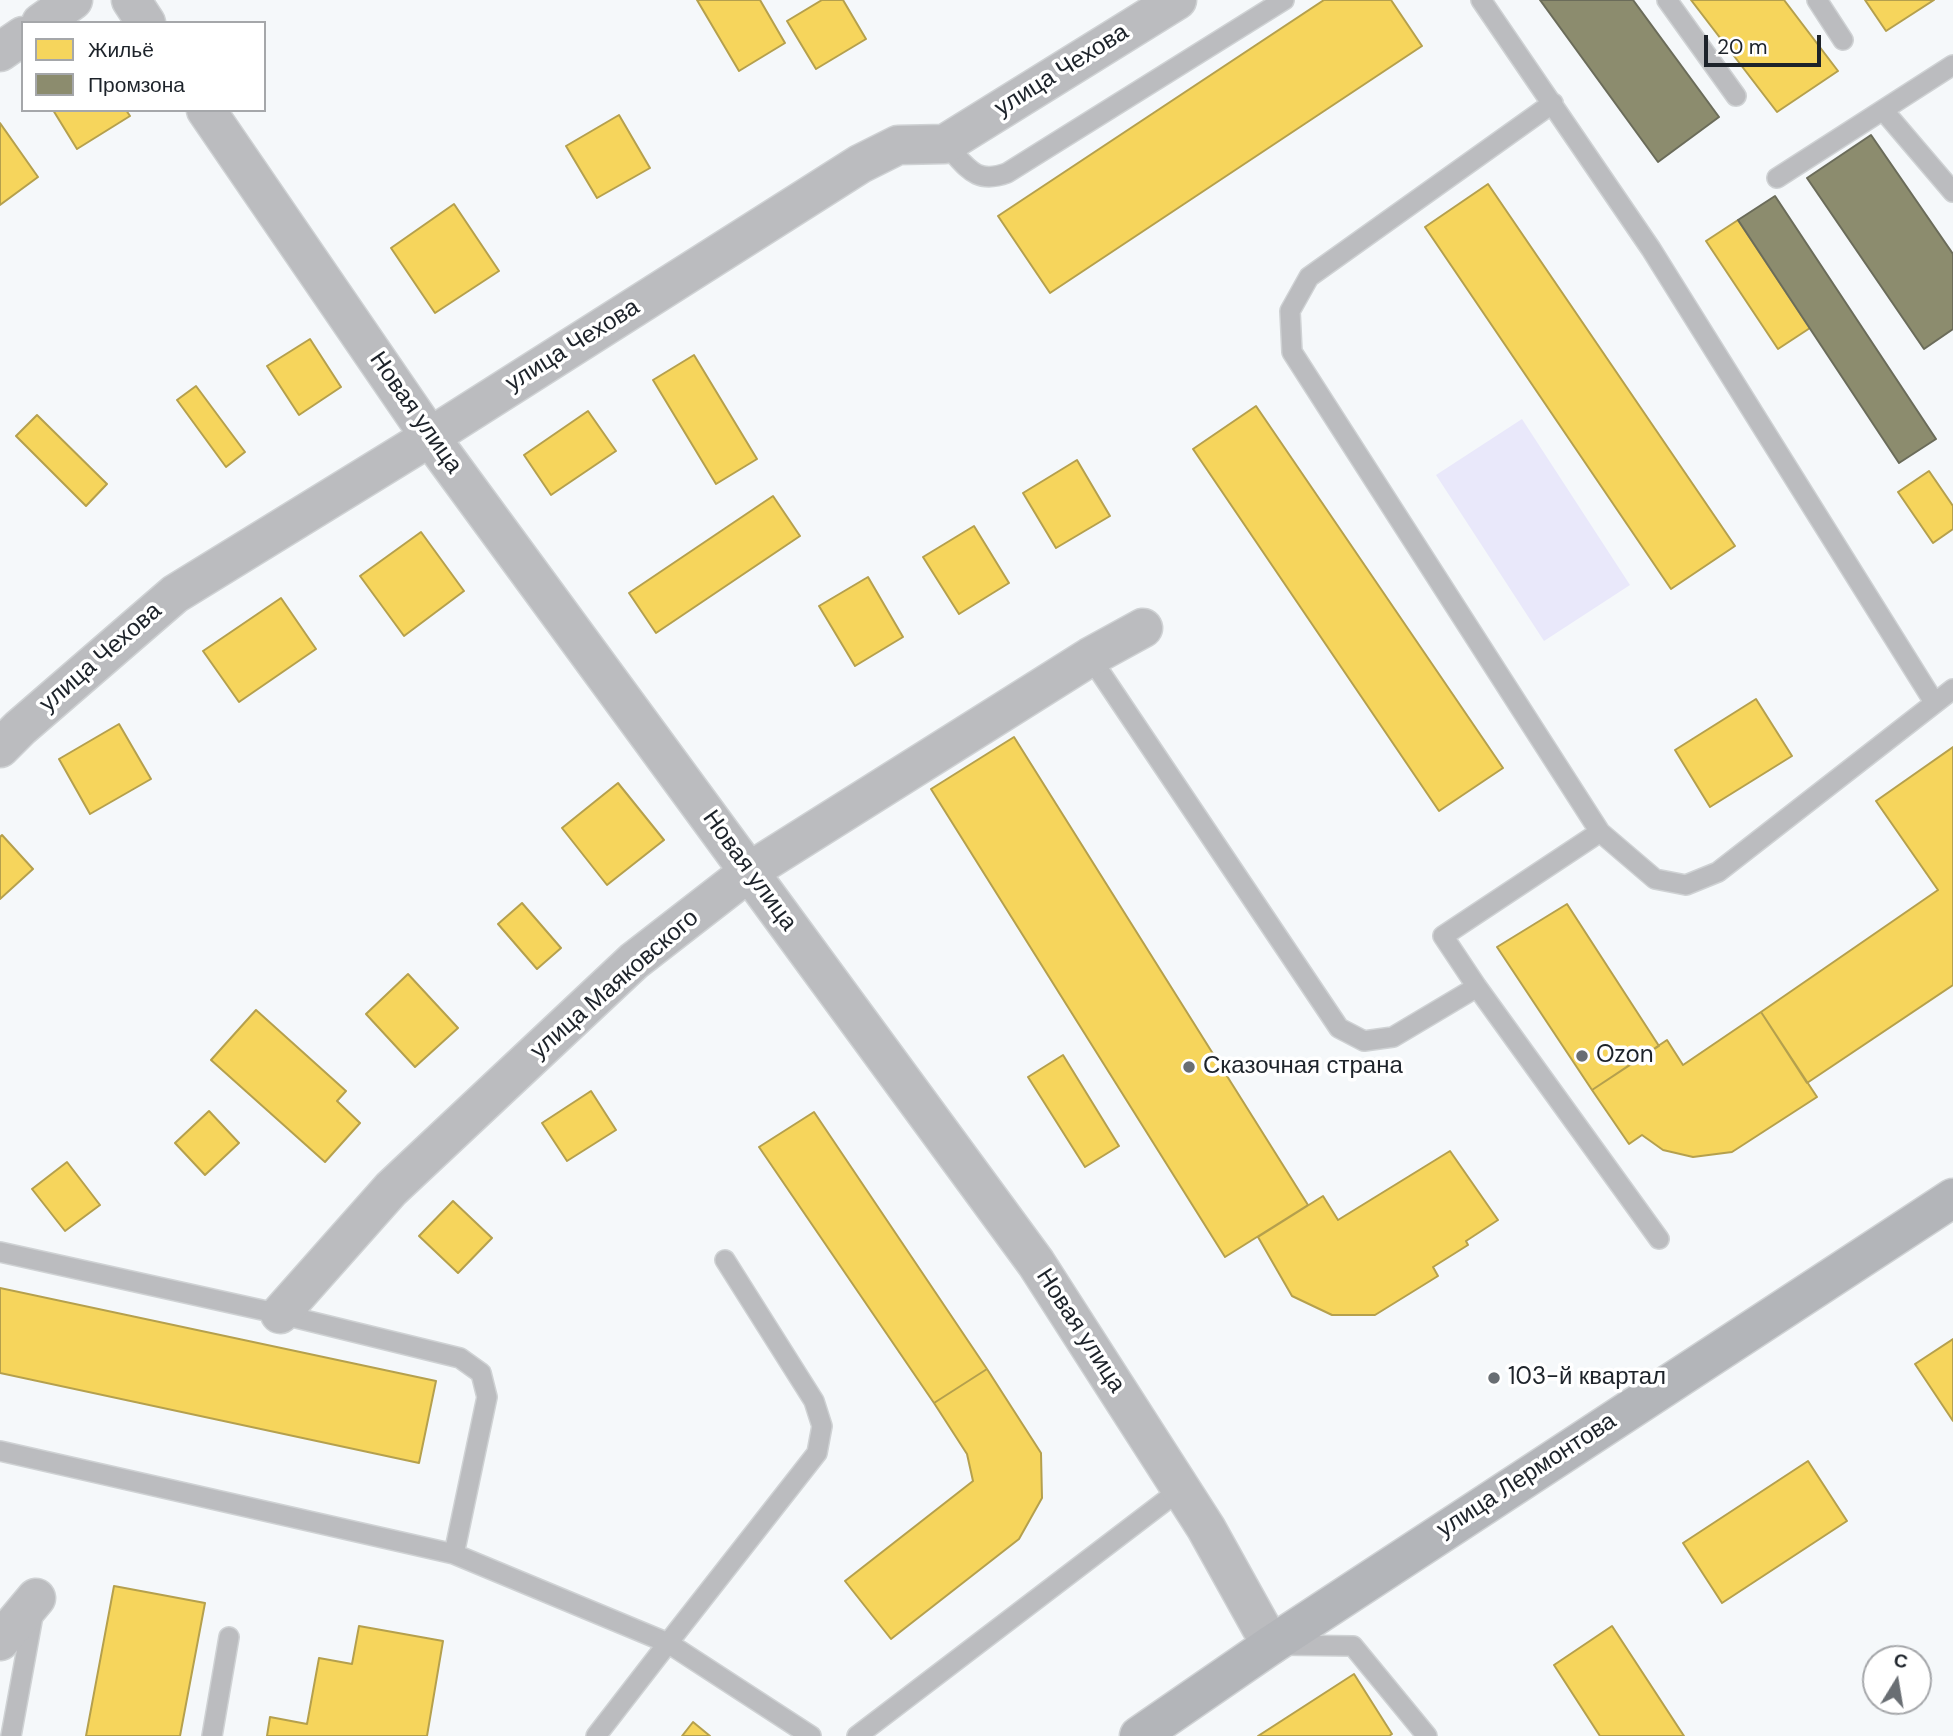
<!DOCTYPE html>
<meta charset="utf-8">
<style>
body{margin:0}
#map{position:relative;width:1953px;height:1736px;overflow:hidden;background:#f5f8fa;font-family:"DM Sans",sans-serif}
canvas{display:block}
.legend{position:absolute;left:21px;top:21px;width:245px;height:91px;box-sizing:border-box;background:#fff;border:2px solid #a5a7aa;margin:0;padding:9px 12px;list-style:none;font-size:21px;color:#1d232a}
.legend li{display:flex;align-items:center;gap:14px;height:35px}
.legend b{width:35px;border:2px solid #a5a7aa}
.north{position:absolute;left:1862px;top:1645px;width:70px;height:70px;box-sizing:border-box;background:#fff;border:2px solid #a5a7aa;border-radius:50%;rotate:11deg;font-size:19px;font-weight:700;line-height:28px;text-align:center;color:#1d232a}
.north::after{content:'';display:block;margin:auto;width:24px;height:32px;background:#696e73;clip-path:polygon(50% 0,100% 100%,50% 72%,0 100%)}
.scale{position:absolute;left:1704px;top:35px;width:117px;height:32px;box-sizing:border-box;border:4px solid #1d232a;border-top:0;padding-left:9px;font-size:21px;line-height:24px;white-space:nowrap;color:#1d232a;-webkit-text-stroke:5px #fff;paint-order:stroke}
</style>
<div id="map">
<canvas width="1953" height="1736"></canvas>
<ul class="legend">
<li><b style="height:19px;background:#f6d55c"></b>Жильё</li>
<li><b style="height:19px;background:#8c8c6e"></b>Промзона</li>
</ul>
<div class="north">С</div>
<div class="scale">20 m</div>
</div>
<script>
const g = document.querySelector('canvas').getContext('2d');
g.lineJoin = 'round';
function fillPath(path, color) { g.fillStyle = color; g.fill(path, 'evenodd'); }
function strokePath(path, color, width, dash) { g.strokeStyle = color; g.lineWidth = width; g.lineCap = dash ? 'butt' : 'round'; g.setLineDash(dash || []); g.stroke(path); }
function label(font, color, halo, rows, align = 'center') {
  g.font = font + ' "DM Sans",sans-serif'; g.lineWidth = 7; g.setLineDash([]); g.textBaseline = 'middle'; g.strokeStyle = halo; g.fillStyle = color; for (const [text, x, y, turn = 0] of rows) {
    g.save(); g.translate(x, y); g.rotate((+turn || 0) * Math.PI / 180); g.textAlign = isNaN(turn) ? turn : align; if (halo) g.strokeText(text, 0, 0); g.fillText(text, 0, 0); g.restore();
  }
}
fillPath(new Path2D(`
 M1522 419 1630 585 1544 641 1436 475Z`), '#e9e8fa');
const homes = new Path2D(`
 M697 0H760L785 43 739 71Z
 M822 0H843L866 39 816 69 787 21Z
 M1324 0H1391L1422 46 1050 293 998 216Z
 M1691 0H1784L1838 71 1777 112Z
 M1865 0H1934L1886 31Z
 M53 110H126L130 116 77 149Z
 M619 115 650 168 597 198 566 146Z
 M0 123 38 177 0 205Z
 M1488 184 1735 546 1671 589 1425 227Z
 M454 204 499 271 435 313 391 248Z
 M1738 220 1810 328 1778 349 1706 241Z
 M310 339 341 387 299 415 267 366Z
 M694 355 757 459 716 484 653 380Z
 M196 386 245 452 226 467 177 400Z
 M1256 406 1503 768 1439 811 1193 449Z
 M588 411 616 451 551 495 524 455Z
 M37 415 107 484 86 506 16 436Z
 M1077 460 1110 516 1056 548 1023 493Z
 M1929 471 1953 506V529L1933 543 1898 492Z
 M773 496 800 536 656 633 629 593Z
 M974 526 1009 583 959 614 923 557Z
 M421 532 464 591 404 636 360 576Z
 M868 577 903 637 855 666 819 606Z
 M281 598 316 649 239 702 203 651Z
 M1756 699 1792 756 1710 807 1675 750Z
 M119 724 151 779 90 814 59 759Z
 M1014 737 1308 1205 1225 1257 931 789Z
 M1953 747V985L1807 1083 1761 1012 1938 890 1876 801Z
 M618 783 664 840 607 885 562 828Z
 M2 835 33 869 0 899V837Z
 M522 903 561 948 537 969 498 924Z
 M1567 904 1659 1046 1592 1090 1497 947Z
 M408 974 458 1028 415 1067 366 1014Z
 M256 1010 346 1091 337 1101 360 1123 325 1162 211 1060Z
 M1761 1012 1817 1097 1732 1152 1693 1157 1663 1150 1642 1135 1629 1144 1592 1090 1667 1040 1683 1065Z
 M1063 1055 1119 1146 1085 1167 1028 1077Z
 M591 1091 616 1130 567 1161 542 1123Z
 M209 1111 239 1143 205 1175 175 1143Z
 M814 1112 987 1369 934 1403 759 1147Z
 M1450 1151 1498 1220 1466 1241 1468 1245 1433 1267 1438 1276 1375 1315H1332L1292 1296 1258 1237 1323 1196 1338 1220Z
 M67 1162 100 1205 65 1231 32 1189Z
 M453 1201 492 1238 458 1273 419 1236Z
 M0 1288 436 1381 419 1463 0 1373Z
 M1953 1339V1421L1915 1364Z
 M987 1369 1041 1453 1042 1498 1019 1539 891 1639 845 1581 973 1481 967 1454 934 1403Z
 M1808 1461 1847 1521 1722 1603 1683 1543Z
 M114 1586 205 1603 180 1736H86Z
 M359 1626 443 1641 427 1736H267L270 1717 307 1724 319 1658 352 1664Z
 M1612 1626 1684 1736H1600L1554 1665Z
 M1354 1674 1392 1734 1389 1736H1258Z
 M693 1722 710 1736H682Z`);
fillPath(homes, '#f6d55c');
strokePath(homes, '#b5a04d', 2);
const industry = new Path2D(`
 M1540 0H1633L1719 117 1658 162Z
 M1871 135 1953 254V329L1924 349 1807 178Z
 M1775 196 1936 439 1899 463 1738 220Z`);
fillPath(industry, '#8c8c6e');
strokePath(industry, '#6b6c5a', 2);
const service = new Path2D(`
 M1481 0 1651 249 1934 702
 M1667 0 1736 96
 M1817 0 1843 40
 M1553 103 1309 277 1290 311 1292 352 1600 832 1443 936 1477 987 1659 1239
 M1883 110 1953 192
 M945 144C967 166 974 185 1007 173L1284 0
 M1777 178 1953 65
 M1090 657 1339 1028 1364 1041 1393 1037 1477 987
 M1600 832 1655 879 1686 885 1718 872 1953 689
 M0 1252 280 1314 460 1358 481 1373 487 1397 454 1554
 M0 1451 454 1554 668 1643 817 1453 822 1426 814 1401 725 1260
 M1282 1645 1353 1646 1427 1736
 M11 1736 34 1610
 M212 1736 229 1637
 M596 1736 668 1643 811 1736
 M857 1736 1181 1489`);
const minor = new Path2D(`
 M131 0 146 23
 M41 23 73 0
 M0 52 23 36
 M206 110 430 437 1036 1263 1206 1528 1271 1645
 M0 748 20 728 175 594 430 437 860 164 898 145 945 144 1177 0
 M280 1314 391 1189 634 961 750 871 1090 657 1143 628
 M0 1641 36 1598`);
const primary = new Path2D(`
 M1139 1736 1271 1645 1953 1198`);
strokePath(service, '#cfd2d4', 22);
strokePath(minor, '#cfd2d4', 41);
strokePath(primary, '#cfd2d4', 41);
strokePath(service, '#bbbcbf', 19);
strokePath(minor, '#bbbcbf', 38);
strokePath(primary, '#b3b5b9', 38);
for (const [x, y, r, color] of [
 [1582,1056,7,"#696e73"],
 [1189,1067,7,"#696e73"],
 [1494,1378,7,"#696e73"]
]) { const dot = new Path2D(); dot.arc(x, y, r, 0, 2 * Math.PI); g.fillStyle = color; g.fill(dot); strokePath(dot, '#fff', 2.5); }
label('24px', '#1d232a', '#fff', [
 ["улица Чехова",1062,71,-32],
 ["улица Чехова",573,346,-32],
 ["Новая улица",415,413,55],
 ["улица Чехова",101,658,-41],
 ["Новая улица",749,871,54],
 ["улица Маяковского",615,985,-41],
 ["Новая улица",1080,1331,57],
 ["улица Лермонтова",1527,1476,-33]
]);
label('24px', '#1d232a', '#fff', [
 ["Ozon",1596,1056],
 ["Сказочная страна",1203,1067],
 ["103-й квартал",1508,1378]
], 'left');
</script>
